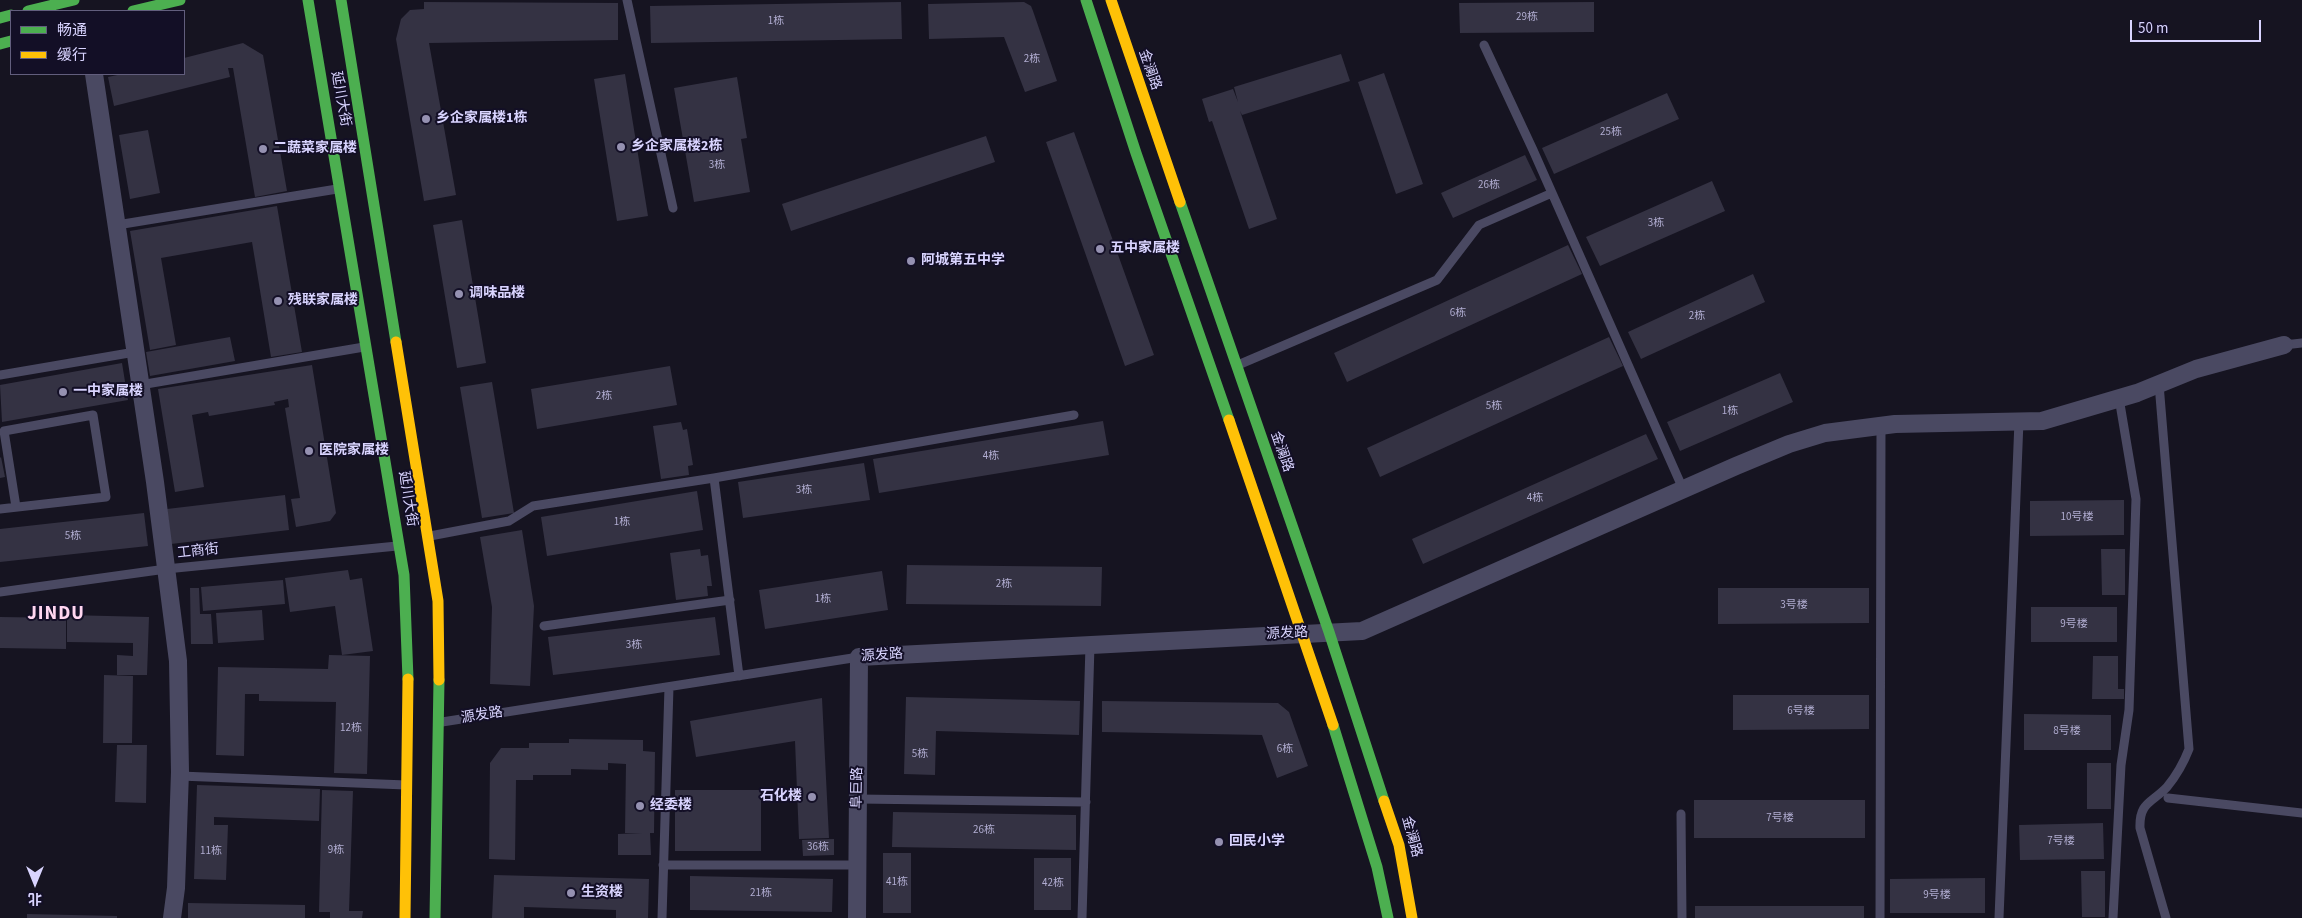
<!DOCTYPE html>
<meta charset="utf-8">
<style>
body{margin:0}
#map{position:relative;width:2302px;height:918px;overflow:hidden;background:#161421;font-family:"Source Sans 3","Noto Sans SC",sans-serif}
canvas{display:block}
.legend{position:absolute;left:10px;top:10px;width:175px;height:65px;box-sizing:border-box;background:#130f26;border:1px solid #625e7d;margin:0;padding:6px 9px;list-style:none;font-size:15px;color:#d9d4ff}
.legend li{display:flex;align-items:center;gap:10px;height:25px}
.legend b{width:25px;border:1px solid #625e7d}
.north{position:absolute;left:10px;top:858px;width:50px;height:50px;-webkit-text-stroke:4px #130f26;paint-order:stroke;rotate:180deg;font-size:14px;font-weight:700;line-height:20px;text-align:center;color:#d9d4ff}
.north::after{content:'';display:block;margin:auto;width:18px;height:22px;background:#d9d4ff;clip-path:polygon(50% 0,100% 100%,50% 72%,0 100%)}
.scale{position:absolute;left:2130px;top:20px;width:131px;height:22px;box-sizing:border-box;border:2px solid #d9d4ff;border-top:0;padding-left:6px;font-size:15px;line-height:18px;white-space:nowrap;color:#d9d4ff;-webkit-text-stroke:4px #130f26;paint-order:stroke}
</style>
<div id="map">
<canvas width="2302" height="918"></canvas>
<ul class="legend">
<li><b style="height:6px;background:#4caf50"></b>畅通</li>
<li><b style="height:6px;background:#ffc107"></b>缓行</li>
</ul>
<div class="north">北</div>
<div class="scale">50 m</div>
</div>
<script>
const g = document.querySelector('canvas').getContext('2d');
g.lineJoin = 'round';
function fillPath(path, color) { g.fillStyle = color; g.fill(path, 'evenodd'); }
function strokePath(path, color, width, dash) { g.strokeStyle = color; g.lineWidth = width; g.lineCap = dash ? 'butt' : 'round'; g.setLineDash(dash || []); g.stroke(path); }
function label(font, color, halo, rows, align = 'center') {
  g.font = font + ' "Source Sans 3","Noto Sans SC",sans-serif'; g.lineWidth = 4; g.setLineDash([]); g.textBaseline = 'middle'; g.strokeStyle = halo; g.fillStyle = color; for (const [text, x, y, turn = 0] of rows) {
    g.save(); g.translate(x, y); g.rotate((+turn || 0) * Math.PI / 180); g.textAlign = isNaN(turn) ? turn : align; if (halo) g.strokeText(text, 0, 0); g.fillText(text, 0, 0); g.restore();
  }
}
fillPath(new Path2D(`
 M424 2 618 3V40L429 43 456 195 424 201 396 39 401 19 410 10 424 9Z
 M901 2 902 39 651 43 650 6Z
 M1024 2 1031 6 1033 11 1057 81 1025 92 1004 37 929 39 928 4Z
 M1594 2V32L1460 33 1459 3Z
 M243 43 263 55 287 191 255 197 233 68H228L230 77 114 106 108 77 122 74H184V58Z
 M1341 54 1350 81 1242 115 1240 111 1277 219 1249 229 1212 121 1209 122 1202 99 1233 89 1238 102 1234 87Z
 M1384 73 1423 184 1396 194 1358 82Z
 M625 74 648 216 617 221 594 79Z
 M737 77 747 138 741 139 750 192 694 202 674 88Z
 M1667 93 1679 119 1554 174 1542 148Z
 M148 130 160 193 130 199 119 135Z
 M1074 132 1154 355 1125 366 1046 142Z
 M986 136 995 162 791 231 782 204Z
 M1525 155 1537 180 1453 218 1441 193Z
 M1712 181 1725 211 1600 266 1586 237Z
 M277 206 302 352 271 357 252 242 161 258 176 345 150 350 130 231Z
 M462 220 486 363 457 368 433 225Z
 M1568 245 1582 274 1347 382 1334 353Z
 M1753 274 1765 302 1641 359 1628 332Z
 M230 337 235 361 150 376 146 352Z
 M1609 337 1623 366 1380 477 1367 448Z
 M122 363 128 400 2 422 0 385Z
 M312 365 336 513 330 521 296 527 291 499 300 498 285 408 289 407 288 399 274 402 275 405 209 416 208 412 192 415 204 487 175 492 158 389Z
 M670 366 677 405 537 429 531 389Z
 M1780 373 1793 402 1680 451 1667 422Z
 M492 382 514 513 482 518 460 387Z
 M1103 421 1109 455 879 493 873 459Z
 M681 422 683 430 687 429 693 465 688 466 689 475 661 479 653 426Z
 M1646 434 1658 459 1423 564 1412 539Z
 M1 457 5 477 0 478V458Z
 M864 463 870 500 743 518 738 482Z
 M697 491 703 530 547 556 541 517Z
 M285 495 289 530 171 544 167 509Z
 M2124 500V535L2030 536V501Z
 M144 513 148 546 0 562V529Z
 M522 530 534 606 530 686 490 684 492 607 480 537Z
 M700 549 701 556 708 555 712 586H707L708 596 676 600 670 553Z
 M2101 549H2125V595H2102Z
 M907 565 1102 567 1101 606 906 604Z
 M348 570 350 580 362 578 373 651 342 655 335 606 290 612 285 578Z
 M882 571 888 610 765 629 759 590Z
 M283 580 285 604 203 611 201 587Z
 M190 588H199L200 614H211L213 644H191Z
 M1718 588H1869V623L1718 624Z
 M2031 607H2117V642H2031Z
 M262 610 264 640 218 643 216 613Z
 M67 615 149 617 147 675H117V655L133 656V643L67 642Z
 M0 617 66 618V649L0 648Z
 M715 617 720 655 553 675 548 637Z
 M329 655 370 656 367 774 334 773 336 702 259 701V694H245L244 756 216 755 218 667 328 669Z
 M2093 656H2118V689H2124V699H2092Z
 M104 675 133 676 132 743H103Z
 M1733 695H1869V729L1733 730Z
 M906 697 1080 701 1079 735 936 731 935 775 904 774Z
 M822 698 829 838 799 839 795 741 696 757 690 721Z
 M1102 701 1278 703 1289 712 1308 766 1277 778 1262 735 1102 732Z
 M2024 714 2111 715V750H2024Z
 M569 739 643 740V751L655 752 654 833H650L651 855H618V834L642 833H625L626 764 608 763V770L571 769V775H533V780H516L515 860 489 859 490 763 501 748H529V743H569Z
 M117 745H147L146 803 115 802Z
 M2087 763H2111V809H2087Z
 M197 785 320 789 319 821 214 817V825H228L226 880 194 879Z
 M322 790 353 791 349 911H363L362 918H330V912H319Z
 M675 790H761V851H675Z
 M1694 800H1865V838H1694Z
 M893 812 1076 815V850L892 847Z
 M2103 823 2104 859 2020 860 2019 825Z
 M834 839V855L803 856 802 840Z
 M883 853H911V913H883Z
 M1034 858H1071V910H1034Z
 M2081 871H2105V917H2082Z
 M494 875 649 879 648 918H616V910L524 907V918H492Z
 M690 876 833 879 832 912 690 910Z
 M1985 878V913H1890V879Z
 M188 903 305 905V918H188Z
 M1695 906H1864V918H1695Z
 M27 914 117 916V918H27Z`), '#343243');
strokePath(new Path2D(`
 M627 0 673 208
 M1484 45 1533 150 1683 489
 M117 225 337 189
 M2284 345 2302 343
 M1238 365 1437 280 1479 225 1552 193
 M0 375 135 352
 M2159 384 2189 749C2184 762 2176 776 2167 787 2152 803 2139 802 2140 828L2166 918
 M140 385 364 347
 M714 478 739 676
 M0 509 106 497 93 415 4 431 16 507
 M430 536 509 521 533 506 714 478 1074 415
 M0 592 166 569 397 546
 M544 626 730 600
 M442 722 859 657
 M180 776 406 785
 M2168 798 2302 813
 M858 799 1086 802
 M1681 814 1682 918
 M663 865H857
 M662 918 669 687
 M1082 918 1090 645
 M1880 918 1881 425
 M1999 918 2019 421
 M2113 918 2121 765 2129 710 2136 499 2119 398`), '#4a4962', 9);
strokePath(new Path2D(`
 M94 74 155 482 178 661 180 772 176 888 172 918
 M857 918 859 657 1362 631 1736 466 1789 444 1825 433 1895 424 2042 421 2137 393 2196 369 2284 345`), '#4a4962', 18);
strokePath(new Path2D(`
 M308 0 404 575 408 679
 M341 0 396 342
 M1086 0 1136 153 1229 420
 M28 11 74 0
 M133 11 180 0
 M0 18 11 15
 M0 44 11 41
 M1180 202 1329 632 1384 801
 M1333 725 1377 867 1388 918
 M435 918 439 680`), '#4caf50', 11);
strokePath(new Path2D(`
 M1111 0 1180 202
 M396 342 438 601 439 680
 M1229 420 1333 725
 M1384 801 1399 845 1412 918
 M405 918 408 679`), '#ffc107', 11);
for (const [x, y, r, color] of [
 [426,119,5,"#9591b1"],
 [621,147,5,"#9591b1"],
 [263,149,5,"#9591b1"],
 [1100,249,5,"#9591b1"],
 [911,261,5,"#9591b1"],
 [459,294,5,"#9591b1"],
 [278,301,5,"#9591b1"],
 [63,392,5,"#9591b1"],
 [309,451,5,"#9591b1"],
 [812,797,5,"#9591b1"],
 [640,806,5,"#9591b1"],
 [1219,842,5,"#9591b1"],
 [571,893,5,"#9591b1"]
]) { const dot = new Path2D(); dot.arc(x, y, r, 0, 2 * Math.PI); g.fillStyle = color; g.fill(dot); strokePath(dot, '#130f26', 2); }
label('11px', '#b0acd0', null, [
 ["29栋",1527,18],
 ["1栋",776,22],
 ["2栋",1032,60],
 ["25栋",1611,133],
 ["3栋",717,166],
 ["26栋",1489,186],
 ["3栋",1656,224],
 ["6栋",1458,314],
 ["2栋",1697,317],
 ["2栋",604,397],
 ["5栋",1494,407],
 ["1栋",1730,412],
 ["4栋",991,457],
 ["3栋",804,491],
 ["4栋",1535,499],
 ["10号楼",2077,518],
 ["1栋",622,523],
 ["5栋",73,537],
 ["2栋",1004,585],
 ["1栋",823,600],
 ["3号楼",1794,606],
 ["9号楼",2074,625],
 ["3栋",634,646],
 ["6号楼",1801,712],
 ["12栋",351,729],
 ["8号楼",2067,732],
 ["6栋",1285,750],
 ["5栋",920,755],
 ["7号楼",1780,819],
 ["26栋",984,831],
 ["7号楼",2061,842],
 ["36栋",818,848],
 ["9栋",336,851],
 ["11栋",211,852],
 ["41栋",897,883],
 ["42栋",1053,884],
 ["21栋",761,894],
 ["9号楼",1937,896]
]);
label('14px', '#d9d4ff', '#130f26', [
 ["金澜路",1149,70,71],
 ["延川大街",340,99,80],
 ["金澜路",1281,452,71],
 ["延川大街",407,499,81],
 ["工商街",198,552,-6],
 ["源发路",1287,634,-3],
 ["源发路",882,656,-4],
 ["源发路",482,716,-9],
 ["阜巨路",858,788,-89],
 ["金澜路",1411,837,75]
]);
label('bold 14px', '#d9d4ff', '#130f26', [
 ["乡企家属楼1栋",436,119],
 ["乡企家属楼2栋",631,147],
 ["二蔬菜家属楼",273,149],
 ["五中家属楼",1110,249],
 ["阿城第五中学",921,261],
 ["调味品楼",469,294],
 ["残联家属楼",288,301],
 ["一中家属楼",73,392],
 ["医院家属楼",319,451],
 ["石化楼",802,797,"right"],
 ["经委楼",650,806],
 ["回民小学",1229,842],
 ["生资楼",581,893]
], 'left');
g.letterSpacing = '1px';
label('bold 19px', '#ffd6f0', '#130f26', [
 ["JINDU",56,615]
]);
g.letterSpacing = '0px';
</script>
